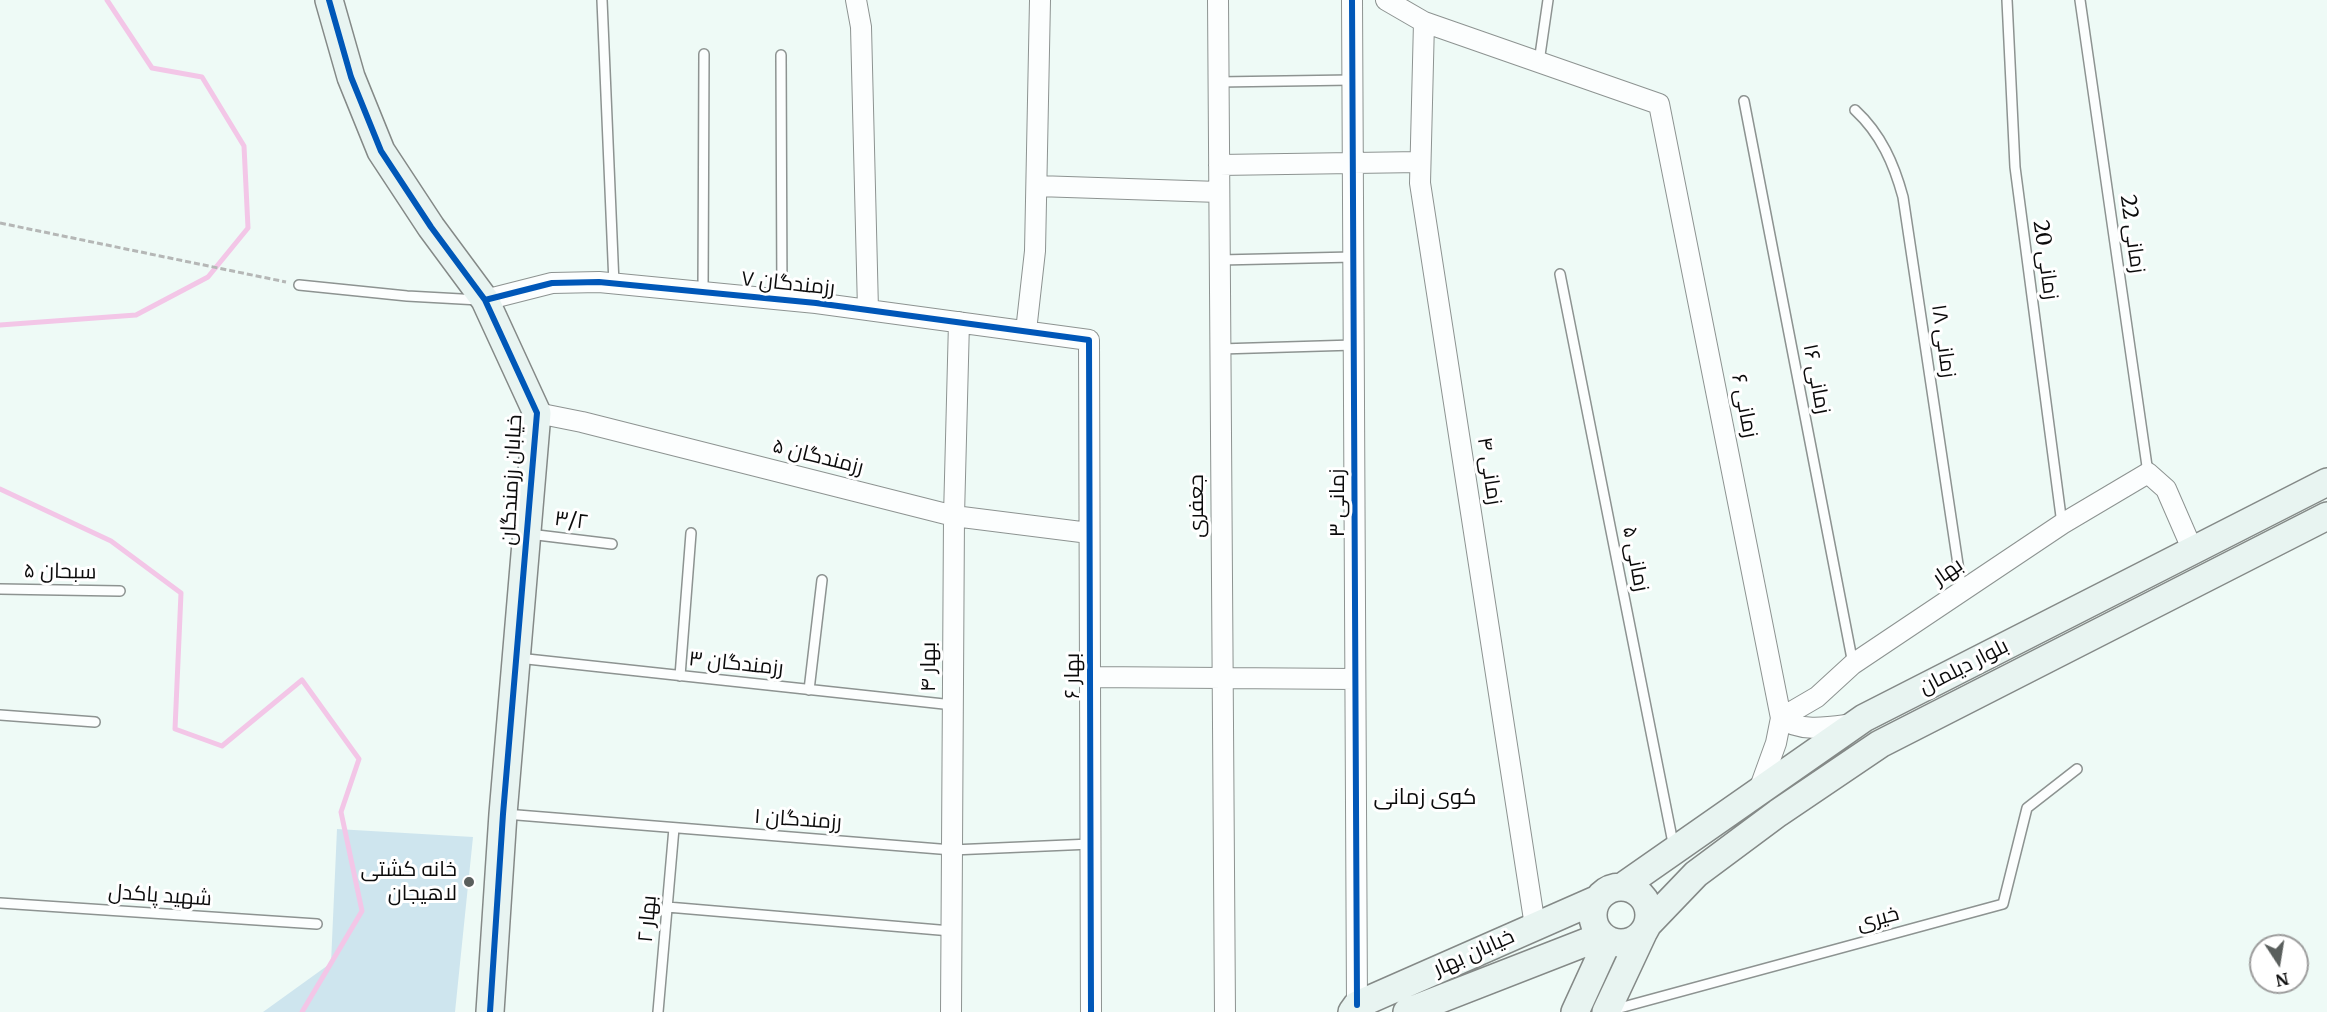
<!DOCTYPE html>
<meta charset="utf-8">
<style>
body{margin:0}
#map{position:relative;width:2327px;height:1012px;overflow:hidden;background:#eefaf6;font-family:Merriweather,serif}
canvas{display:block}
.north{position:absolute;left:2249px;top:934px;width:60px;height:60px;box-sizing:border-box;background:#fff;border:2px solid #9d9d9d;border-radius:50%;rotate:168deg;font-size:16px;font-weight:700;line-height:24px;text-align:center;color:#0b0b0b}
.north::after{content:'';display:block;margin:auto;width:21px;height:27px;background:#5a5f5d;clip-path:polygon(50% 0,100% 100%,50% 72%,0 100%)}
</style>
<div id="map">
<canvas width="2327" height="1012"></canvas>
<div class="north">N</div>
</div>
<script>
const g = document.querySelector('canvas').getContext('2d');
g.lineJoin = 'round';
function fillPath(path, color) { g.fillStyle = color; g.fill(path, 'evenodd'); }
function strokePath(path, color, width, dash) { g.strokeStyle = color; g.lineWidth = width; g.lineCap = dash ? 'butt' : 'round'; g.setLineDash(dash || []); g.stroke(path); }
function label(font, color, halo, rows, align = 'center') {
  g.font = font + ' Merriweather,Cairo,serif'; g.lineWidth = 6; g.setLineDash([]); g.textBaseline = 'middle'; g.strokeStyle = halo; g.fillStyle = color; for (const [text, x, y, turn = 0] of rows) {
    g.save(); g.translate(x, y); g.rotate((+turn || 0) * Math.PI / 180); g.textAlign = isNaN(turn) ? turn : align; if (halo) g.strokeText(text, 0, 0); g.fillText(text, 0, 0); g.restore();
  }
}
fillPath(new Path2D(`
 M337 829 473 837 455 1012H263L331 963Z`), '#cee5ee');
strokePath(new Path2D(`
 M0 325 136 315 208 277 248 228 244 146 202 77 152 68 107 0
 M0 489 111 541 181 593 175 729 222 746 302 680 359 759 341 812 362 911 302 1012`), '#f3c6e7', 5);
const lane = new Path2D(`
 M602 0 614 284
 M2007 0 2015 167 2062 524
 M2080 0 2148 473
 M781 55 782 300
 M1539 62 1548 0
 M1218 82 1352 80
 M1744 101 1853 664
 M1855 110C1881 134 1894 164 1903 197L1962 591
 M1220 260 1353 257
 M1560 274 1674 848
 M299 285 407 296 479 300
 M703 292 704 54
 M1220 349 1354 345
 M529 534 612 544
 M0 589 120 591
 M518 658 953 705
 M680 676 691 533
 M809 690 822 580
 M0 715 95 722
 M505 814 952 850 1091 844
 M0 903 317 924
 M667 907 951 931
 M1612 1010 2003 904 2027 808 2077 769
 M658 1012 674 828`);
const street = new Path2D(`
 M856 0 861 27 868 310
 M1218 0 1225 1012
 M1352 0 1357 1005
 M1386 0 1424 22 1659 104 1781 718 1776 743 1759 790
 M1424 22 1420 183 1535 926
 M1219 165 1420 162
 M1037 186 1219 192
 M485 300 552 283 599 282 816 303 1089 340 1091 1012
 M1026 331 1035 251 1040 0
 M537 413 582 422 954 516 1089 533
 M1090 677 1355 679
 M1781 718 1817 697 1853 664 2062 524 2148 473 2166 489 2193 551
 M1781 718C1800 733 1830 727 1853 724
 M951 1012 954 516 959 322`);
const secondary = new Path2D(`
 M329 0 351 77 381 151 431 227 485 300 537 413 503 814 490 1012
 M1593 915a28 28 0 1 1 56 0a28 28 0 1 1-56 0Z
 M1622 887 1864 718 2327 482
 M1648 924 1696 874 1778 813 1880 744 2327 516
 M1352 1012 1357 1005 1598 899
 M1407 1012 1602 936
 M1575 1012 1608 940
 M1606 1012 1643 933`);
strokePath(lane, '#8d9391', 12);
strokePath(street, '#8d9391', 22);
strokePath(secondary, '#848987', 30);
strokePath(new Path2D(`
 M0 223 286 282`), '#b5b7b6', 3, [6, 3]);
strokePath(lane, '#fcfefe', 9);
strokePath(street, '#fcfefe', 20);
strokePath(secondary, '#e8f4f1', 27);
strokePath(new Path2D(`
 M329 0 351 77 381 151 431 227 485 300 537 413 503 814 490 1012
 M1352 0 1357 1005
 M485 300 552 283 599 282 816 303 1089 340 1091 1012`), '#0057b8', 6);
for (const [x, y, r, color] of [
 [469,882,6,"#5a5f5d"]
]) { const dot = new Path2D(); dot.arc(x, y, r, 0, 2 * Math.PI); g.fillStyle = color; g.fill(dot); strokePath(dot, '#fff', 2); }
label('21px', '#0b0b0b', '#fff', [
 ["زمانی 22",2132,234,82],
 ["زمانی 20",2045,260,82],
 ["رزمندگان ۷",788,284,6],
 ["زمانی ۱۸",1943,341,82],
 ["زمانی ۱۶",1816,379,79],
 ["زمانی ۶",1744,406,79],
 ["رزمندگان ۵",818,457,14],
 ["زمانی ۴",1489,471,81],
 ["خیابان رزمندگان",512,480,-87],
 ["زمانی ۳",1338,503,-90],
 ["جعفری",1197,506,-90],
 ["۳/۲",571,521,7],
 ["زمانی ۵",1635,559,79],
 ["سبحان ۵",60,572,1],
 ["بهار",1948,572,-34],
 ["رزمندگان ۳",736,664,6],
 ["بهار ۴",929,667,-90],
 ["بلوار دیلمان",1964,667,-27],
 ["بهار ۶",1073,676,-90],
 ["رزمندگان ۱",798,820,4],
 ["شهید پاکدل",160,896,4],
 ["بهار ۲",648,919,-85],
 ["خیری",1878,919,-15],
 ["خیابان بهار",1474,953,-24]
]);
label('21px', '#0b0b0b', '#fff', [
 ["خانه کشتی",457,870],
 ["لاهیجان",457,894]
], 'right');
label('22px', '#0b0b0b', '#fff', [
 ["کوی زمانی",1425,798]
]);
</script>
